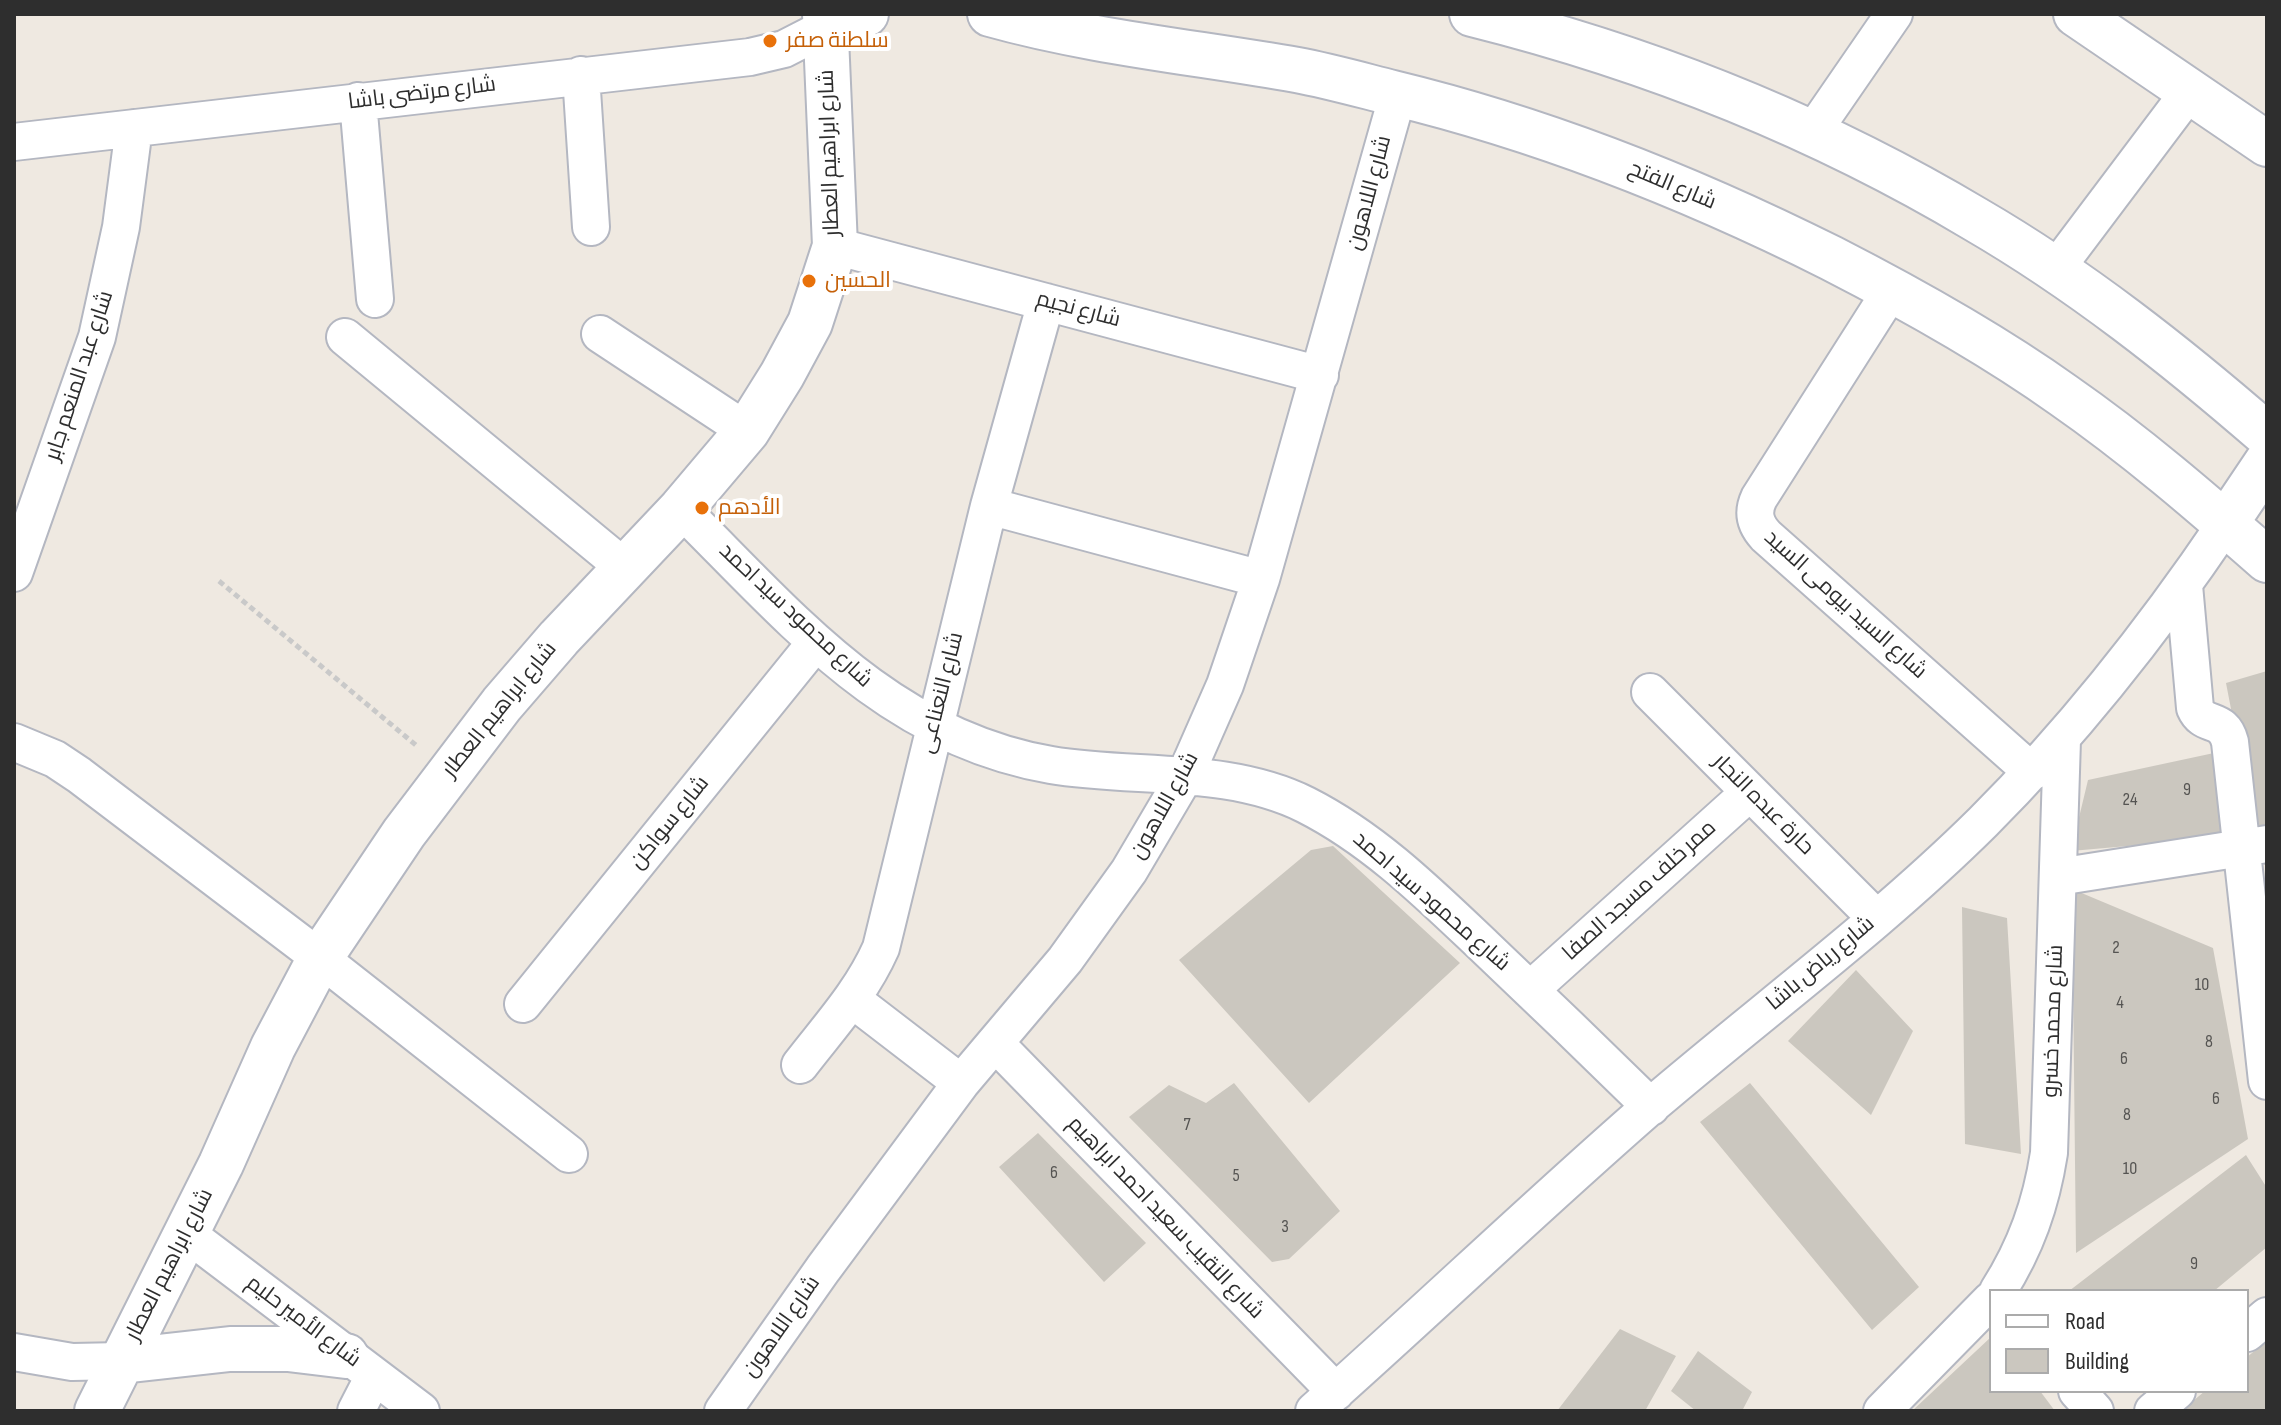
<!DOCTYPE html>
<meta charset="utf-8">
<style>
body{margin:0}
#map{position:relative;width:2281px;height:1425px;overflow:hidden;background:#efe9e1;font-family:"Sofia Sans Condensed",sans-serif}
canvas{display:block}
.frame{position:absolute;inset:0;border:16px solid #2e2e2e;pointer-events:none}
.legend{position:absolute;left:1989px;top:1289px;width:260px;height:104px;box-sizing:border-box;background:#fff;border:2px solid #ababab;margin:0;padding:10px 14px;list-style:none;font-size:24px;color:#2e2e2e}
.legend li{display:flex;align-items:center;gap:16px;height:40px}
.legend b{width:40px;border:2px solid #ababab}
</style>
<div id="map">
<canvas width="2281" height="1425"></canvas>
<div class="frame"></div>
<ul class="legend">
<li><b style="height:10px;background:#fff"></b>Road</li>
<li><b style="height:22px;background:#cbc7bf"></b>Building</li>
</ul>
</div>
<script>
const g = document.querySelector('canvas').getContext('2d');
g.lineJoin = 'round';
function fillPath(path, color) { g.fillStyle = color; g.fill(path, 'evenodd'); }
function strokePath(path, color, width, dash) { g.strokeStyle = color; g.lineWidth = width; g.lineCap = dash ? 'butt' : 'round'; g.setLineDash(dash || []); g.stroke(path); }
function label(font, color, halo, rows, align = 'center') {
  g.font = font + ' "Sofia Sans Condensed",Cairo,sans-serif'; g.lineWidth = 8; g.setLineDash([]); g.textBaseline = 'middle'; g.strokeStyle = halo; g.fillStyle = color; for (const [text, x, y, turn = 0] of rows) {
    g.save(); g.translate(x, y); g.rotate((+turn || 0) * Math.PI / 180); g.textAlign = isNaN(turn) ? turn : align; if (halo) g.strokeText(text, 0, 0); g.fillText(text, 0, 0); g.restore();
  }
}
fillPath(new Path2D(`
 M2267 671V831L2255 833 2226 683Z
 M2214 753 2230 837 2071 851 2088 780Z
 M1333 846 1460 963 1309 1103 1179 960 1311 850Z
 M2072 889 2213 948 2248 1139 2076 1253Z
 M1962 907 2007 918 2021 1154 1965 1144Z
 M1856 970 1913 1031 1871 1115 1788 1041Z
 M1234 1083 1340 1211 1289 1259 1272 1262 1129 1117 1169 1085 1206 1103Z
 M1750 1083 1919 1287 1872 1330 1700 1122Z
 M1038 1133 1146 1243 1104 1282 999 1167Z
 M2246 1155 2267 1188V1247L2214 1291H2069Z
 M1620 1329 1676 1356 1645 1411H1557Z
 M1991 1337V1391H2040L2055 1411H1912Z
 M2267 1341V1411H2181L2205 1391H2247V1357Z
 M1698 1351 1752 1392 1742 1411H1696L1671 1391Z`), '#cbc7bf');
const street = new Path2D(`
 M581 75 591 227
 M358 101 375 299
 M1812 133 1894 14
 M14 142 750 57 784 49 825 28
 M835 246 1320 375
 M2055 270 2189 92
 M1892 289 1759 498C1752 513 1755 524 1766 536L2032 772
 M600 334 747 431
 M345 337 625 568
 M989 506 1261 579
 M681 509C792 619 888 737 1051 765 1135 779 1228 766 1306 805 1375 840 1430 895 1485 947 1541 1000 1596 1053 1651 1107
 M14 573 97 337 121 227 134 128
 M2184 585 2195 708C2204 729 2223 715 2230 742L2267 1081
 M1650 692 1876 918
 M14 742 55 759 79 775 320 958 569 1154
 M2058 877 2267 844
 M1530 990 1750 792
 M853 1000 961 1083
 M523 1004 816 642
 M995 1043 1336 1392
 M800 1065C830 1026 861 993 881 948L989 506 1046 302
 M186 1233 421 1411
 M1998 1291C2026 1247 2041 1204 2049 1153L2062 740
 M2247 1333 2267 1316
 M14 1352 72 1362 122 1361
 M2077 1391 2095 1411
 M356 1411 374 1376
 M723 1411 823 1269 961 1083 1065 960 1129 871 1185 776 1225 685 1261 579 1398 94
 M1314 1411C1428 1310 1537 1205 1652 1105 1762 1011 1880 924 1983 822 2075 730 2153 631 2226 523
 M1882 1411 1991 1300
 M2153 1411 2177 1391`);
const secondary = new Path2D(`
 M990 14C1090 42 1194 52 1297 70 1329 76 1361 85 1393 93 1546 130 1691 188 1831 258 1911 299 1990 343 2063 395 2135 445 2201 502 2267 560
 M1472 14C1648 58 1819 126 1975 219 2080 280 2176 356 2267 435
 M2076 14 2267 144
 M825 28 866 14
 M2226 523 2267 462
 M122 1361 230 1349H288L346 1356
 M97 1411 221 1164 273 1047 320 958 404 833 502 704 559 638 681 509 747 431 782 375 810 323 835 246 825 14`);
strokePath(street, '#b4b7c1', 40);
strokePath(secondary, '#b4b7c1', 48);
strokePath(new Path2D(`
 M219 581 417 746`), '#c9c9c9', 5, [6, 4]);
strokePath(street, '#fff', 36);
strokePath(secondary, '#fff', 44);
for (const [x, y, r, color] of [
 [770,41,8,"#e8710a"],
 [809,281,8,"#e8710a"],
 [702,508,8,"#e8710a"]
]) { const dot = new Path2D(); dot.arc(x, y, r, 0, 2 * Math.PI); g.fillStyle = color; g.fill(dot); strokePath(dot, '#fff', 3); }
label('18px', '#555452', null, [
 ["9",2187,790],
 ["24",2130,800],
 ["2",2116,948],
 ["10",2202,985],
 ["4",2120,1003],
 ["8",2209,1042],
 ["6",2124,1059],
 ["6",2216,1099],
 ["8",2127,1115],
 ["7",1187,1125],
 ["10",2130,1169],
 ["6",1054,1173],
 ["5",1236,1176],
 ["3",1285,1227],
 ["9",2194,1264]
]);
label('22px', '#c56008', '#fff', [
 ["سلطنة صفر",786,41],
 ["الحسين",825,281],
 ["الأدهم",718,508]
], 'left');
label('22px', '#2e2e2e', '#fff', [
 ["شارع مرتضى باشا",422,94,-7],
 ["شارع ابراهيم العطار",830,153,-92],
 ["شارع الفتح",1672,186,23],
 ["شارع اللاهون",1370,193,-75],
 ["شارع نجيم",1078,310,15],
 ["شارع عبد المنعم جابر",80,376,-72],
 ["شارع السيد بيومى السيد",1845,605,42],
 ["شارع محمود سيد احمد",795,616,43],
 ["شارع النعناعى",942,693,-76],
 ["شارع ابراهيم العطار",500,710,-51],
 ["حارة عبده النجار",1763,805,45],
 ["شارع اللاهون",1165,806,-61],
 ["شارع سواكن",670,823,-51],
 ["ممر خلف مسجد الصفا",1640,891,-42],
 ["شارع محمود سيد احمد",1431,902,41],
 ["شارع رياض باشا",1821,964,-40],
 ["شارع محمد خسرو",2054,1021,-88],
 ["شارع النقيب سعيد احمد ابراهيم",1165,1218,46],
 ["شارع ابراهيم العطار",170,1265,-63],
 ["شارع الأمير حليم",303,1322,37],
 ["شارع اللاهون",782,1327,-55]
]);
</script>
